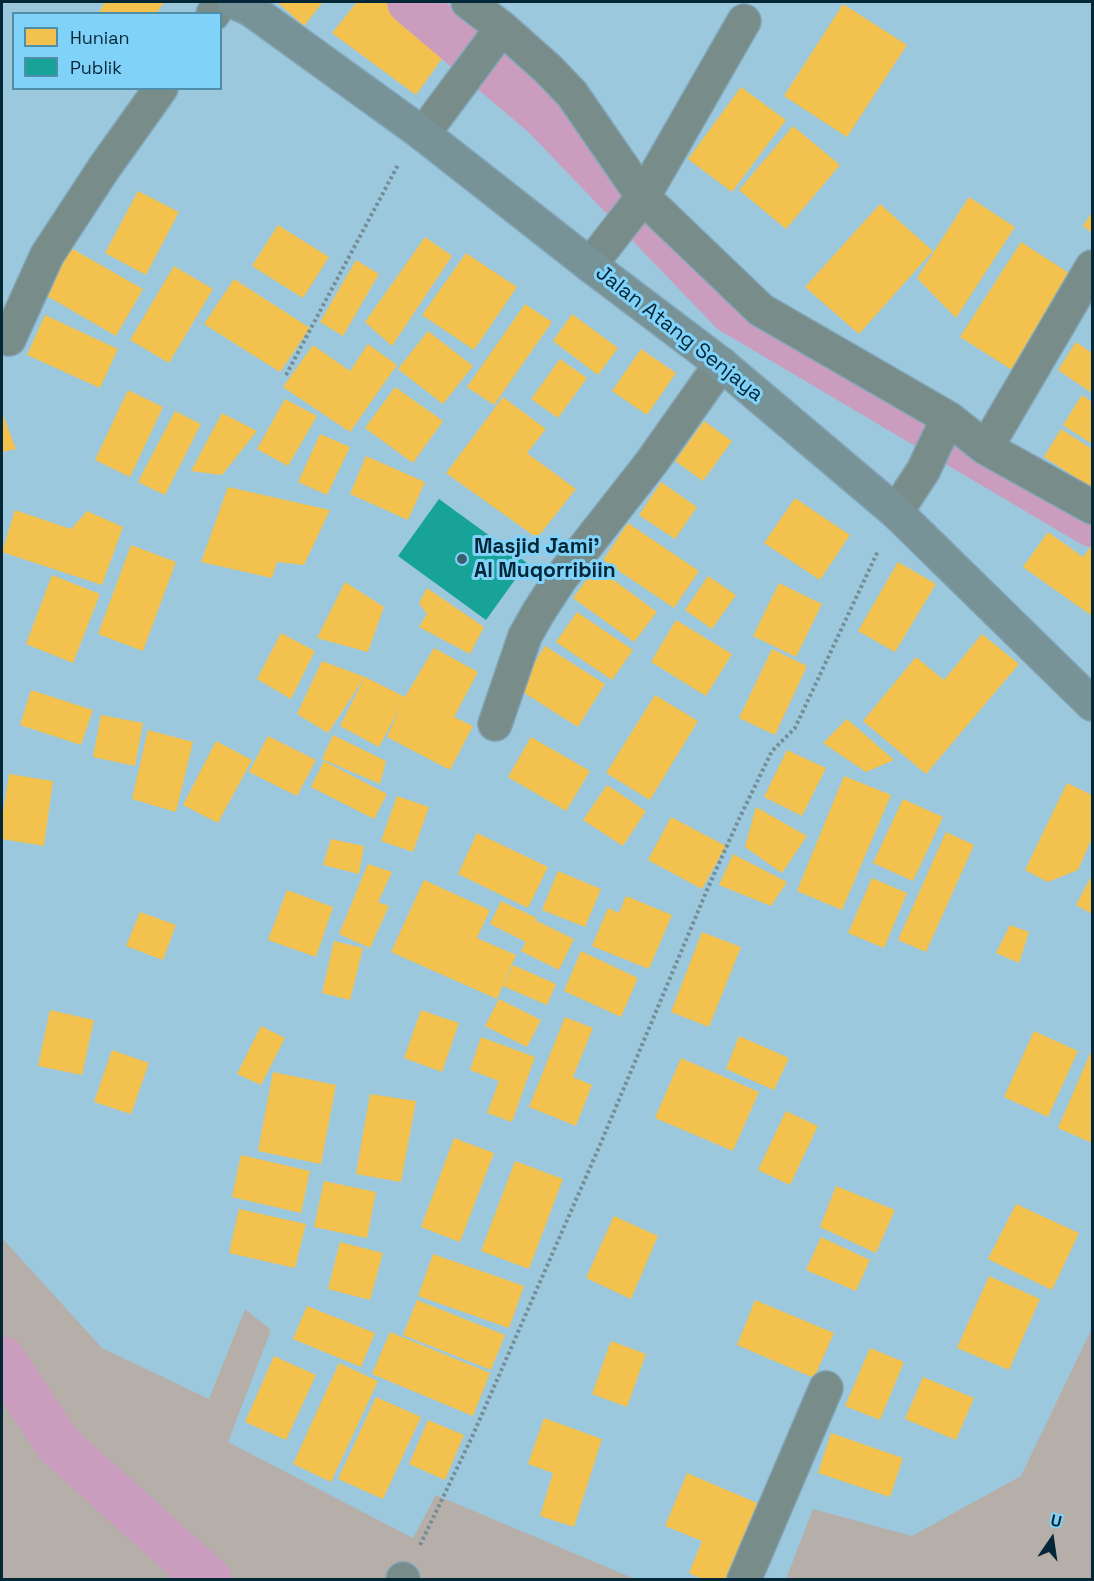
<!DOCTYPE html>
<style>
body{margin:0}
#map{position:relative;width:1094px;height:1581px;overflow:hidden;background:#9cc8de;font-family:"Space Grotesk",sans-serif}
canvas{display:block}
.frame{position:absolute;inset:0;border:3px solid #032736;pointer-events:none}
.legend{position:absolute;left:12px;top:12px;width:210px;height:78px;box-sizing:border-box;background:#81d2f9;border:2px solid #4f8eab;margin:0;padding:8px 10px;list-style:none;font-size:18px;color:#032736}
.legend li{display:flex;align-items:center;gap:12px;height:30px}
.legend b{width:30px;border:2px solid #4f8eab}
.north{position:absolute;left:1022px;top:1509px;width:60px;height:60px;-webkit-text-stroke:4px #81d2f9;paint-order:stroke;rotate:13deg;font-size:16px;font-weight:700;line-height:24px;text-align:center;color:#032736}
.north::after{content:'';display:block;margin:auto;width:21px;height:27px;background:#032736;clip-path:polygon(50% 0,100% 100%,50% 72%,0 100%)}
</style>
<div id="map">
<canvas width="1094" height="1581"></canvas>
<div class="frame"></div>
<ul class="legend">
<li><b style="height:16px;background:#f2c14e"></b>Hunian</li>
<li><b style="height:16px;background:#17a398"></b>Publik</li>
</ul>
<div class="north">U</div>
</div>
<script>
const g = document.querySelector('canvas').getContext('2d');
g.lineJoin = 'round';
function fillPath(path, color) { g.fillStyle = color; g.fill(path, 'evenodd'); }
function strokePath(path, color, width, dash) { g.strokeStyle = color; g.lineWidth = width; g.lineCap = dash ? 'butt' : 'round'; g.setLineDash(dash || []); g.stroke(path); }
function label(font, color, halo, rows, align = 'center') {
  g.font = font + ' "Space Grotesk",sans-serif'; g.lineWidth = 6; g.setLineDash([]); g.textBaseline = 'middle'; g.strokeStyle = halo; g.fillStyle = color; for (const [text, x, y, turn = 0] of rows) {
    g.save(); g.translate(x, y); g.rotate((+turn || 0) * Math.PI / 180); g.textAlign = isNaN(turn) ? turn : align; if (halo) g.strokeText(text, 0, 0); g.fillText(text, 0, 0); g.restore();
  }
}
fillPath(new Path2D(`
 M2 1238 102 1348 209 1399 245 1309 271 1330 228 1442 413 1538 436 1495 635 1579H2Z
 M1092 1328V1579H786L813 1509 912 1536 1021 1476Z`), '#b6aea8');
fillPath(new Path2D(`
 M105 2H164L156 14H98Z
 M277 2H323L304 26Z
 M357 2H385L446 53 416 95 332 33Z
 M843 4 907 45 847 137 784 96Z
 M741 87 786 120 732 192 688 159Z
 M793 126 840 165 786 229 739 190Z
 M138 191 179 212 146 275 105 253Z
 M969 197 1015 227 956 318 917 278Z
 M880 204 933 251 859 334 805 287Z
 M1092 212V233L1083 226Z
 M278 225 329 257 303 298 252 266Z
 M425 237 452 256 392 346 365 322Z
 M1021 242 1080 280 1020 375 960 337Z
 M62 243 143 289 116 336 35 289Z
 M466 253 517 287 474 350 422 315Z
 M356 260 379 274 343 336 320 322Z
 M174 266 213 289 169 363 130 340Z
 M234 279 310 328 280 372 204 324Z
 M525 304 552 322 494 405 467 387Z
 M572 314 618 348 598 375 553 341Z
 M45 315 118 349 100 388 27 355Z
 M428 331 473 366 443 404 398 369Z
 M1076 342 1092 353V393L1058 370Z
 M368 344 397 365 350 432 283 387 313 345 350 371Z
 M641 349 676 373 647 415 612 391Z
 M560 359 587 378 558 418 531 399Z
 M395 387 443 421 413 463 365 428Z
 M128 390 163 407 130 477 95 460Z
 M1082 395 1092 402V444L1063 425Z
 M503 397 546 429 527 453 576 489 537 538 446 473Z
 M285 399 317 416 288 466 257 449Z
 M175 411 201 424 165 495 138 482Z
 M2 412 16 449 2 452Z
 M222 413 257 431 222 475 191 471Z
 M704 421 732 441 703 481 675 461Z
 M1061 429 1092 449V488L1044 457Z
 M320 434 350 447 327 495 298 482Z
 M366 456 425 482 408 520 350 494Z
 M661 482 697 507 675 539 639 515Z
 M228 487 330 510 304 565 277 562 272 578 201 562Z
 M795 498 850 535 820 580 764 543Z
 M15 510 71 529 87 511 123 527 102 585 2 552Z
 M628 523 699 571 674 608 603 560Z
 M1048 532 1083 557 1092 545V616L1023 567Z
 M131 545 176 562 143 651 98 634Z
 M898 562 936 584 895 652 858 631Z
 M596 567 657 612 634 642 573 598Z
 M52 575 100 594 73 663 26 644Z
 M708 576 736 595 712 629 685 610Z
 M345 582 384 607 368 652 317 638Z
 M779 583 822 604 796 657 753 636Z
 M427 588 484 627 470 654 419 627 427 614 419 603Z
 M577 612 633 650 612 680 556 642Z
 M676 620 732 654 706 696 651 662Z
 M281 633 315 651 291 699 257 679Z
 M982 634 1019 664 926 774 863 721 916 657 944 680Z
 M545 646 605 684 578 727 518 689Z
 M434 648 478 672 454 717 473 726 450 770 387 737 400 707 379 747 340 726 365 677 328 733 297 714 322 661 365 677 405 697Z
 M772 649 807 666 775 735 739 718Z
 M31 690 93 710 81 745 20 725Z
 M655 695 698 721 650 800 606 773Z
 M101 715 143 723 135 766 93 757Z
 M847 719 894 760 866 772 823 743Z
 M148 730 193 742 176 812 132 799Z
 M333 735 386 761 380 784 322 759Z
 M268 736 316 760 297 796 249 772Z
 M531 737 590 771 566 811 508 777Z
 M216 741 252 760 218 823 183 805Z
 M787 750 826 768 802 816 764 797Z
 M324 761 387 794 374 819 311 787Z
 M9 774 53 781 44 846 2 839V819Z
 M844 776 891 795 842 910 797 891Z
 M1067 783 1092 795V838L1078 870 1048 882 1025 870Z
 M607 785 646 811 623 846 583 820Z
 M397 796 429 807 413 852 381 841Z
 M903 799 943 817 913 881 873 863Z
 M756 807 807 836 782 873 745 847Z
 M671 817 726 846 702 889 648 860Z
 M946 832 974 845 926 952 898 940Z
 M477 833 548 867 528 908 458 874Z
 M331 839 364 846 359 874 323 865Z
 M733 854 787 882 771 906 719 885Z
 M368 864 392 872 378 902 389 906 370 948 339 934Z
 M558 871 601 889 585 927 542 910Z
 M1092 875V914L1076 905Z
 M872 878 907 893 884 948 848 933Z
 M424 880 490 910 477 938 516 955 497 999 391 952Z
 M287 890 333 907 316 957 268 940Z
 M626 896 672 915 649 969 592 946 608 908 619 913Z
 M501 901 537 918 535 920 574 939 559 970 521 951 526 942 490 924Z
 M140 912 176 925 163 960 126 946Z
 M1010 925 1029 932 1019 963 996 953Z
 M702 932 741 947 709 1027 671 1012Z
 M334 941 363 948 350 1000 322 993Z
 M581 951 638 978 621 1017 564 991Z
 M513 965 556 984 547 1005 503 986Z
 M499 999 541 1020 527 1047 485 1026Z
 M50 1010 94 1020 82 1075 38 1066Z
 M421 1010 459 1023 442 1072 404 1058Z
 M565 1017 593 1028 573 1077 592 1085 576 1126 529 1107Z
 M261 1026 285 1038 261 1085 237 1074Z
 M1034 1031 1078 1051 1048 1117 1004 1097Z
 M739 1036 789 1058 774 1090 726 1069Z
 M481 1037 535 1057 512 1122 487 1113 499 1081 470 1070Z
 M1092 1049V1143L1058 1128Z
 M112 1050 149 1063 131 1114 94 1102Z
 M681 1058 759 1092 733 1151 655 1118Z
 M273 1072 336 1085 321 1164 258 1151Z
 M370 1094 416 1101 401 1182 356 1174Z
 M786 1111 818 1126 790 1185 758 1170Z
 M454 1138 494 1153 460 1242 421 1227Z
 M241 1155 310 1171 301 1213 232 1197Z
 M515 1161 563 1179 529 1269 481 1251Z
 M324 1181 376 1192 367 1238 314 1227Z
 M836 1186 895 1210 876 1253 820 1227Z
 M1016 1204 1079 1233 1052 1290 988 1259Z
 M239 1209 306 1224 295 1268 229 1253Z
 M614 1216 658 1236 631 1299 586 1278Z
 M821 1237 870 1260 856 1291 806 1270Z
 M340 1242 383 1253 370 1300 328 1289Z
 M433 1254 524 1286 509 1328 418 1296Z
 M989 1276 1040 1299 1009 1370 957 1348Z
 M417 1300 505 1335 491 1370 403 1335Z
 M755 1300 834 1333 814 1378 737 1345Z
 M307 1306 375 1333 361 1367 293 1339Z
 M390 1332 490 1373 473 1416 372 1374Z
 M611 1341 646 1354 627 1407 592 1394Z
 M870 1348 904 1362 880 1420 845 1406Z
 M274 1356 316 1375 286 1440 245 1422Z
 M339 1363 378 1381 331 1482 293 1464Z
 M923 1377 974 1398 956 1440 905 1419Z
 M376 1397 421 1417 383 1499 338 1479Z
 M544 1418 602 1439 574 1527 540 1516 553 1473 528 1464Z
 M428 1420 464 1435 445 1480 409 1464Z
 M831 1433 903 1458 890 1497 818 1473Z
 M687 1473 762 1505 731 1580H704L689 1573 702 1541 665 1526Z`), '#f2c14e');
fillPath(new Path2D(`
 M439 499 527 563 486 620 398 556Z`), '#17a398');
strokePath(new Path2D(`
 M410 2 545 116 732 311 1092 524
 M2 1359 58 1444 209 1580`), '#ca9dbe', 46);
const street = new Path2D(`
 M468 2 502 28 548 69 572 94 643 197 761 310 948 418 986 448 1092 507
 M213 14 221 2
 M423 134 502 28
 M590 265 643 197 744 21
 M9 339 47 255 104 168 161 88
 M986 448 1092 267
 M896 512 923 471 948 418
 M495 724 525 636 538 613 560 579 651 463 721 364
 M403 1579V1580
 M744 1580 826 1388`);
const secondary = new Path2D(`
 M234 2 250 9 423 134 590 265 721 364 896 512 1092 704`);
strokePath(street, '#83a6b7', 36);
strokePath(secondary, '#83a6b7', 36);
strokePath(new Path2D(`
 M286 375 398 165
 M420 1545 472 1437 600 1145 707 890 739 819 772 751 795 728 878 551`), '#758d94', 4, [3, 3]);
strokePath(street, '#788c8a', 33);
strokePath(secondary, '#779398', 33);
for (const [x, y, r, color] of [
 [462,559,6,"#395f71"]
]) { const dot = new Path2D(); dot.arc(x, y, r, 0, 2 * Math.PI); g.fillStyle = color; g.fill(dot); strokePath(dot, '#81d2f9', 2); }
label('21px', '#032736', '#81d2f9', [
 ["Jalan Atang Senjaya",679,334,38]
]);
label('bold 21px', '#032736', '#81d2f9', [
 ["Masjid Jami'",474,547],
 ["Al Muqorribiin",474,571]
], 'left');
</script>
